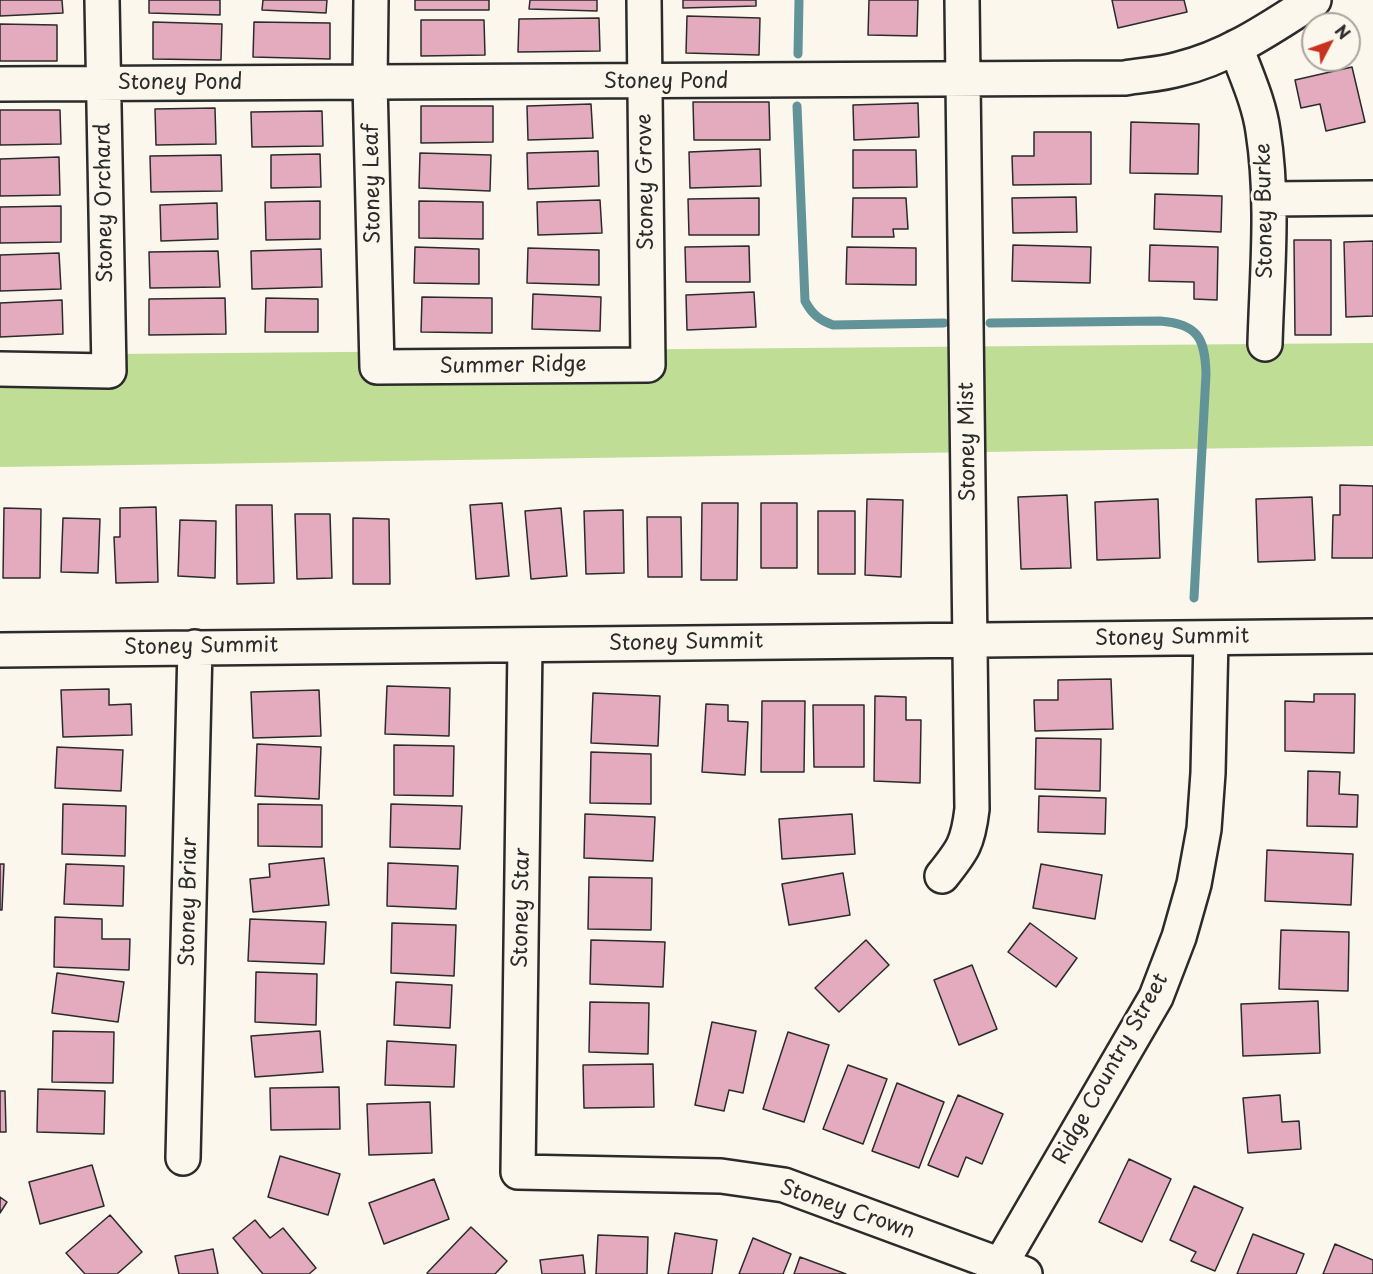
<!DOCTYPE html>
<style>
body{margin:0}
#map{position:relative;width:1373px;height:1274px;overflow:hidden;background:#fbf7ec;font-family:"Playpen Sans",sans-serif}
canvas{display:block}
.north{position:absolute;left:1301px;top:12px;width:60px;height:60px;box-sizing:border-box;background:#fbf7ec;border:2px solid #a8a59f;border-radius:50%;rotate:49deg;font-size:16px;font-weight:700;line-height:24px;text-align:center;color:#2b2b2b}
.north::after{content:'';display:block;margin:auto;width:21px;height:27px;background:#c8321e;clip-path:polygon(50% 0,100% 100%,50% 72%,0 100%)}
</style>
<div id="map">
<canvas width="1373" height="1274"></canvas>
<div class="north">N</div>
</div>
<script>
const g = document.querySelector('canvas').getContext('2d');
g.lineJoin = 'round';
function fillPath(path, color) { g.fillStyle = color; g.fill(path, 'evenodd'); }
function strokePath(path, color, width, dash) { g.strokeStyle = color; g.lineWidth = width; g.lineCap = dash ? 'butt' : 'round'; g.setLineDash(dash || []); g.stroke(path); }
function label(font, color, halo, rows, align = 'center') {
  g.font = font + ' "Playpen Sans",sans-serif'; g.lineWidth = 6; g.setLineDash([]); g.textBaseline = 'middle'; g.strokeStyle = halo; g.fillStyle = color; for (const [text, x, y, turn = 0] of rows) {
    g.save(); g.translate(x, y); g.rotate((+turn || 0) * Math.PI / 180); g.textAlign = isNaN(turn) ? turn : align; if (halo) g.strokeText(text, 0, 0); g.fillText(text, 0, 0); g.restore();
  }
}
fillPath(new Path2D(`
 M1373 343V446L0 467V355Z`), '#bfdd95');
strokePath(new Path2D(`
 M798 54 799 0
 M797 106 805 301C812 314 819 320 833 325L944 323
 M990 323 1160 321C1198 324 1205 338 1206 374L1194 598`), '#629398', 9);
const building = new Path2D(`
 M0 0H62L63 13 0 16Z
 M149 0H220V15L149 13Z
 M263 0H327L326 13 262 10Z
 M415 0H489V10H415Z
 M530 0H597V11L529 9Z
 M683 0H756V6L683 8Z
 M869 0H918L917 36 868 35Z
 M1112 0H1184L1187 12 1118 28Z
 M687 16 760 18 759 55 686 53Z
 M599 18 600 51 518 52 519 19Z
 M421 20H484L485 55 421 56Z
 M153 22 222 24 221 60 153 59Z
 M254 22 330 23V59L253 57Z
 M0 24 57 25V61H0Z
 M1352 67 1365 122 1326 131 1320 104 1301 108 1295 80Z
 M693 102H769L770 140H694Z
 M918 103 919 137 854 140 853 105Z
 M591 104 593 138 528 140 527 106Z
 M421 106H493V142L421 143Z
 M215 108 216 144 156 145 155 109Z
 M0 110H60L61 144 0 145Z
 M322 111 323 146 252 147 251 112Z
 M1131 122 1199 124 1198 174 1130 173Z
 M1034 132H1091V184L1013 185 1012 156H1034Z
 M760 149 761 186 690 188 689 152Z
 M853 150H916L917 187 853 188Z
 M598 151 599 186 528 189 527 153Z
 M420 153 491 155 490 191 419 188Z
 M320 154 321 187 271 188V155Z
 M221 155 222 191 151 192 150 156Z
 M59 157 60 195 0 196V159Z
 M1155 194 1222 196 1221 232 1154 229Z
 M1076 197 1077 232 1013 233 1012 198Z
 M759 198V235H689L688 199Z
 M853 198H906L908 229H893L894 237H852Z
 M600 200 602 233 538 235 537 202Z
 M320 201V239L266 240 265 202Z
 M419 201 483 202V239L419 238Z
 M217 203 218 239 161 241 160 205Z
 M61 206V242L0 243V207Z
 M1294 240H1331V335H1295Z
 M1373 241V316L1346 317 1344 242Z
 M1013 245 1091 247 1090 283 1012 281Z
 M1150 245 1218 247 1217 300 1194 299V282L1149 281Z
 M749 246 750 282H686L685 247Z
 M415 247 479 249V284L414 283Z
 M847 247 916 248V285L846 284Z
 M528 248 599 250V285L527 283Z
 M321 249 322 287 252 289 251 251Z
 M218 251 220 287 150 288 149 252Z
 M59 253 61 289 0 291V255Z
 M754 292 756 327 687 330 686 295Z
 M533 294 601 297 600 331 532 329Z
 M422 297 492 298V333L421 332Z
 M225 298 226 334 149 335V299Z
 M266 298 318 299V332H265Z
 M62 300 63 334 0 337V303Z
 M1340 485 1373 486V558H1332L1333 515H1340Z
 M1067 495 1071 568 1021 569 1018 497Z
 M1312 497 1315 560 1258 562 1256 499Z
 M867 499 903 500 901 577 865 575Z
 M1158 499 1160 558 1097 560 1095 502Z
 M502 503 509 576 476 579 470 505Z
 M702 503H738L737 580H701Z
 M761 503H797V568H761Z
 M236 505H272L274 583 237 584Z
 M156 507 158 582 116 583 114 537H120V508Z
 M4 508 41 509 40 578H3Z
 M561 508 567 576 531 579 525 511Z
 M623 510 624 573 586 574 584 511Z
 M818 511H855V574H818Z
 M295 514H330L332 578 297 579Z
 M647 517H681L682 577H648Z
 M63 518 100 519 98 573 61 572Z
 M353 518 389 519 390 584H353Z
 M180 520 216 521 215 578 178 576Z
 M1111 679 1113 729 1035 731 1034 700H1058V680Z
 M387 686 450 688 449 736 385 734Z
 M109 689V705L131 704 132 735 63 737 61 690Z
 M319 690 321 736 253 738 251 692Z
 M593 693 660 696 658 746 591 743Z
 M1314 694H1355L1354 753 1285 751V701L1314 702Z
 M875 696 906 697V720H921L920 783 874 781Z
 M762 701H805L804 772H761Z
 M706 704 728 705V721L748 722 745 775 702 772Z
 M813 705H864V767H814Z
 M1036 738 1101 739 1100 791 1035 789Z
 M257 744 321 747 319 799 255 796Z
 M394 745 454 746 453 796 394 795Z
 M57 747 123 750 121 791 55 788Z
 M591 752 651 754V804L590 803Z
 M1308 771 1340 772 1339 794 1358 795 1357 827 1307 826Z
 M1039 796 1106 798 1105 834 1038 832Z
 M63 804 126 806 125 856 62 854Z
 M258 804 322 805V847L258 846Z
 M391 804 462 806 460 849 390 847Z
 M585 814 655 817 653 861 584 858Z
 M852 814 855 854 782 859 779 819Z
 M1267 850 1353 854 1351 905 1265 901Z
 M324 858 329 905 253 912 250 879 270 877 269 864Z
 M388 863 458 866 456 909 387 906Z
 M0 864H4L2 910H0Z
 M66 864 124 866 123 906 64 904Z
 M1041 864 1102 875 1095 919 1033 908Z
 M843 873 850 915 789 925 782 884Z
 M589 877 652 878 651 930 588 929Z
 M55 917 102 919V939H130L129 970 54 967Z
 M250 919 326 922 324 964 248 961Z
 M392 923 456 925 454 976 391 973Z
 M1030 923 1077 958 1056 987 1008 952Z
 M1281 930 1349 932 1348 991 1279 989Z
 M591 940 665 942 663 987 590 984Z
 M866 940 889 965 839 1012 815 988Z
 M972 965 997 1029 959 1045 934 980Z
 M256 972 317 974 316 1025 255 1022Z
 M57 973 124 982 118 1022 52 1013Z
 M396 982 452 985 450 1028 394 1025Z
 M1318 1001 1320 1053 1243 1056 1241 1004Z
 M590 1002 649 1003 648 1054 589 1052Z
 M712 1022 756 1031 743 1093 729 1090 724 1111 695 1105Z
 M53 1031 114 1032 113 1083 52 1082Z
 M320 1031 323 1072 255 1077 251 1036Z
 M788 1032 829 1045 804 1122 763 1109Z
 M387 1041 456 1045 454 1087 385 1085Z
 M653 1064 654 1107 584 1108 583 1065Z
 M848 1065 887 1079 863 1144 823 1129Z
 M897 1083 944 1102 919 1168 872 1151Z
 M339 1087 340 1129 271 1130 270 1088Z
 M38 1089 105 1091 104 1134 37 1132Z
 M0 1091H5L6 1132H0Z
 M958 1095 1003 1114 982 1164 966 1157 958 1177 928 1165Z
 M1280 1095 1282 1122 1299 1121 1301 1149 1248 1153 1243 1098Z
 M430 1102 432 1153 369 1155 367 1104Z
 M280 1156 340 1174 328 1215 268 1197Z
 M1129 1159 1171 1179 1142 1242 1099 1222Z
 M92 1165 104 1206 40 1224 29 1182Z
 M434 1179 449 1219 384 1244 369 1203Z
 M1194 1186 1243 1208 1215 1271 1191 1261 1196 1252 1170 1240Z
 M0 1197 7 1202 0 1213Z
 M110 1215 142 1252 117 1274H85L66 1253Z
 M255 1220 270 1238 283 1228 316 1268 309 1274H263L233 1238Z
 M471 1227 507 1261 495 1274H428L427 1273Z
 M675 1233 717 1240 712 1274H668Z
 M1253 1234 1304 1254 1296 1274H1237Z
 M598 1235 648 1237 647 1274H596Z
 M753 1238 791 1254 783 1274H739Z
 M1335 1244 1373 1260V1274H1323Z
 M213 1249 218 1274H179L175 1256Z
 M583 1255 585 1274H542L540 1260Z
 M800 1257 846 1274H794Z`);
fillPath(building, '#e3abbd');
strokePath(building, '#2b2b2b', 1.5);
const street = new Path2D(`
 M371 0 370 83 377 367 648 365 644 0
 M1236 47C1246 75 1259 102 1263 131 1274 201 1267 273 1265 344
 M0 84 1125 78C1143 75 1162 74 1179 69 1229 57 1272 27 1314 0
 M1269 199 1373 198
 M0 369 109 371 102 0
 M525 645 518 1172 721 1176 784 1185 1025 1274
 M0 650 1373 636
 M942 876C963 850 968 843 972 809L962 0
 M183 1158 195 647
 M995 1274 1156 997 1179 937 1194 884 1204 829 1208 773 1211 638`);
strokePath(street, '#2b2b2b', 38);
strokePath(street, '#fbf7ec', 33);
label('21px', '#2b2b2b', '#fbf7ec', [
 ["Stoney Pond",666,82],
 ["Stoney Pond",180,83],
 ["Stoney Grove",646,182,-91],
 ["Stoney Leaf",373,184,-91],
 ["Stoney Orchard",105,203,-91],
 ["Stoney Burke",1265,211,-91],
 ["Summer Ridge",513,366,-1],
 ["Stoney Mist",968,442,-91],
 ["Stoney Summit",1172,638,-1],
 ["Stoney Summit",686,643,-1],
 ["Stoney Summit",201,647,-1],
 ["Stoney Briar",189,902,-89],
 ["Stoney Star",522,908,-89],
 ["Ridge Country Street",1111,1069,-61],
 ["Stoney Crown",847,1210,19]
]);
</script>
